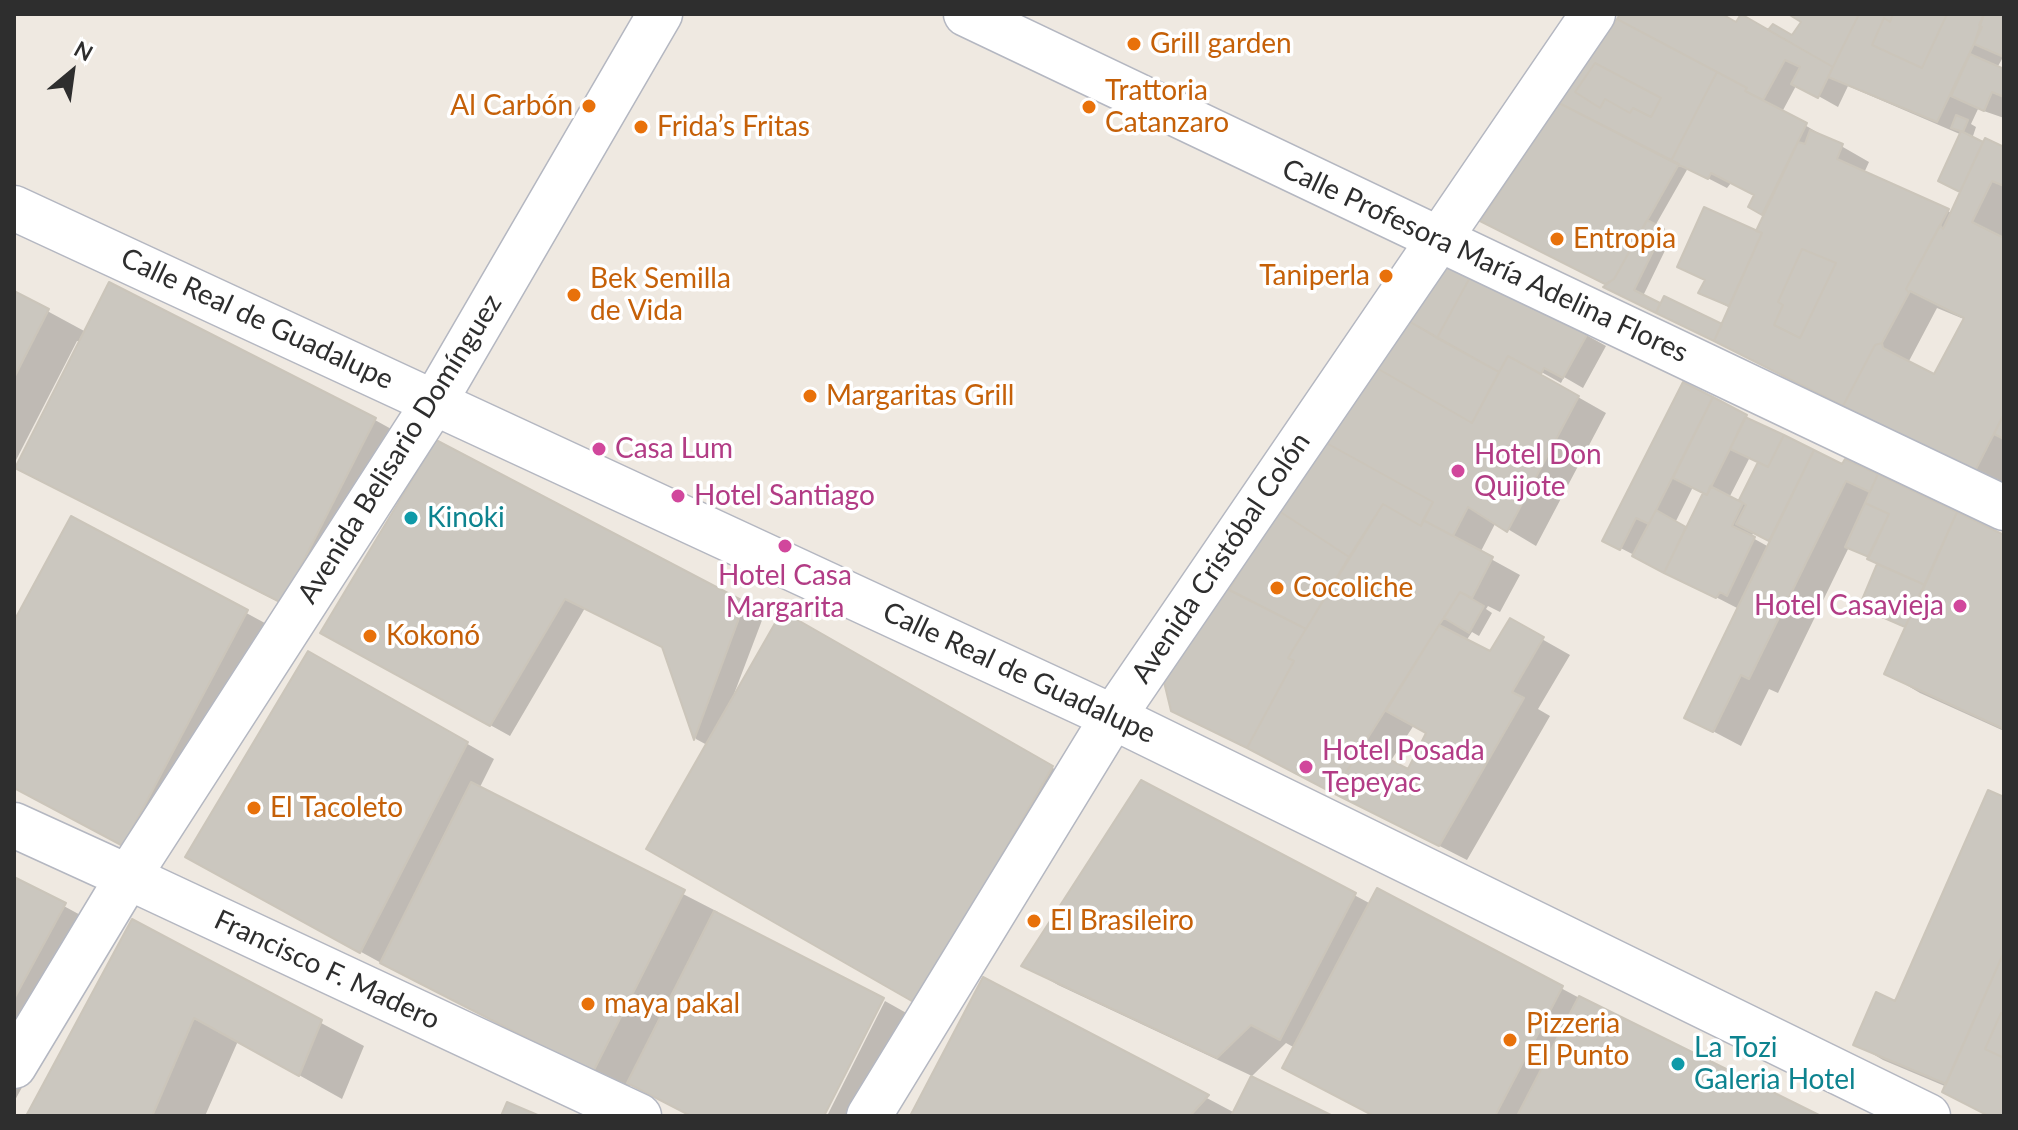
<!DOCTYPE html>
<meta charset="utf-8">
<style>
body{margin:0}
#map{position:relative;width:2018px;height:1130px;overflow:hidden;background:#efe9e1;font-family:Lato,sans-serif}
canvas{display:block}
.frame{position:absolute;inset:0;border:16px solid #2e2e2e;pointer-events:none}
.north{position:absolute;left:32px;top:32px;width:80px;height:80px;-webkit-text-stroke:6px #fff;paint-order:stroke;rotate:29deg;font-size:22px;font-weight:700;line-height:32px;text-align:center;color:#2e2e2e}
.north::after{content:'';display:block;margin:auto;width:28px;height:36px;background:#2e2e2e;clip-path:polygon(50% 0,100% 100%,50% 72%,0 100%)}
</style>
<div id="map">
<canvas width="2018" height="1130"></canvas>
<div class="frame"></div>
<div class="north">N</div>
</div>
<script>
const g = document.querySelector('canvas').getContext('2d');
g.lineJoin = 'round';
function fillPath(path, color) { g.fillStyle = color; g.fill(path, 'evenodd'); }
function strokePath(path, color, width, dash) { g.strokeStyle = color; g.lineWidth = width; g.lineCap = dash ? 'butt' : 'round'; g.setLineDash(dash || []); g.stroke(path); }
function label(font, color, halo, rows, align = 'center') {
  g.font = font + ' Lato,sans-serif'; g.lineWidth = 7; g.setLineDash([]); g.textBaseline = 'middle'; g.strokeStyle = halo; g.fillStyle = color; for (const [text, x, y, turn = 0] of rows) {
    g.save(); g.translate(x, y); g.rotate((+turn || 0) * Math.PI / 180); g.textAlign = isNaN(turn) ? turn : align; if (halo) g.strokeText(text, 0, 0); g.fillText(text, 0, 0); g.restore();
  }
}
fillPath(new Path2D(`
 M1622 14H1719L1737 24 1793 37 1804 22 1791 14H2004V60L2002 59 1997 68 2004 71V118L1978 109 1971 124 1976 127 1972 139 1984 145 2004 149V491L1976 472 1615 291 1606 286 1607 284 1492 226ZM1797 84 1838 107 1848 86 1962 135 1941 180 1962 192 1952 213 1864 173 1869 162 1782 112ZM1688 168 1727 188 1731 183 1756 196 1751 207 1766 215 1758 233 1680 266 1706 281 1701 292 1730 308 1723 326 1661 306 1643 296 1672 236 1655 226ZM1937 308 1966 320 1935 377 1909 361Z
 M1450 259 1606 346 1583 388 1564 377 1561 383 1536 369 1534 372 1606 413 1536 546 1496 522 1480 553 1520 575 1500 612 1488 606 1486 609 1492 613 1479 636 1472 632 1466 641 1490 654 1510 621 1570 655 1538 709 1550 716 1467 860 1173 710 1230 592ZM1414 725 1428 733 1409 771 1390 762Z
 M14 293 86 332 375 420 402 435 310 618 45 483 81 342 77 341 14 464Z
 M1684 385 1843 467 2004 538V731L1920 693 1886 673 1907 627 1861 607 1880 564 1849 547 1778 693 1769 689 1741 746 1686 717 1739 609 1605 540ZM1750 457 1760 462 1740 503 1729 498ZM1693 487 1705 493 1687 530 1675 523ZM1754 532 1772 541 1769 547 1751 537Z
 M436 442 764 615 734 694 736 695 783 614 1086 787 952 1021 707 745 696 739 664 647 585 608 510 736 342 643Z
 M71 518 274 628 151 860 14 787V626Z
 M309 654 494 759 479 789 718 912 716 915 822 1116H691L631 1084 628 1089 416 982 215 872Z
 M1142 782 1371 904 1378 890 1585 1001 1817 1116H1375L1295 1048 1286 1043 1252 1076 1058 985 1024 965Z
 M2004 799V1116H1990L1947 1087 1883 1060 1856 1044 1896 1003Z
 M14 879 108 930 14 1102Z
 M133 922 364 1046 342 1099 238 1041 205 1116H29Z
 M983 979 1235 1113 1328 1116H912Z
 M885 1001 917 1019 868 1116H827Z`), '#0003');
const building = new Path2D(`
 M1620 14H1722L1736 22 1741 14 1833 67 1818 98 1791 84 1800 67 1785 60 1763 100 1745 91 1747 88 1617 19Z
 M1788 14H1859L1833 67 1768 30 1773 24 1792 35 1801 22Z
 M1859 14H1893L1890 22 1884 18 1872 45 1922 68 1947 14H1984L1979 25 1982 27 1937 122 1828 77Z
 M1893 14H1947L1922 68 1872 45 1884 18 1890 22Z
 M1984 14H2004V57L1974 44Z
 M1617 19 1717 72 1671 161 1559 103ZM1595 63 1661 98 1651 117 1633 108 1630 113 1605 99 1600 108 1575 92Z
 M1970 54 2004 69V97L1992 92 1984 111 1951 96Z
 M1595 63 1661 98 1651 117 1633 108 1630 113 1605 99 1600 108 1575 92Z
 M1717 72 1747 88 1745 91 1807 123 1762 215 1748 207 1754 195 1711 173 1708 179 1671 161Z
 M1559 103 1679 164 1614 279 1605 284 1480 221Z
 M1956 115 1968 120 1963 132 1951 128Z
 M1810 130 1843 144 1837 159 1949 209 1906 289 1909 293 1882 343 1875 345 1843 406 1714 341 1762 233 1756 231 1798 142 1805 144ZM1802 249 1836 263 1800 338 1774 325 1783 305 1778 302Z
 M1961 131 1983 142 1960 192 1938 181Z
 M1985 138 2004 147V414L1975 471 1843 406 1875 345 1882 343 1883 348 1934 374 1964 318 1910 291 1909 293 1906 289 1940 225 1943 229Z
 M1992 181 2004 186V238L1972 222Z
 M1704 207 1762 233 1729 306 1698 293 1705 280 1677 267Z
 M1647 220 1664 229 1634 290 1660 303 1656 313 1603 287 1614 279Z
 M1802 249 1836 263 1800 338 1774 325 1783 305 1778 302Z
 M1449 256 1474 270 1437 338 1407 320Z
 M1474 270 1588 333 1563 378 1544 368 1541 374 1508 356 1499 372 1437 338Z
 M109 282 376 418 282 603 15 468Z
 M14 291 49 309 14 378Z
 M1664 296 1722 324 1714 341 1656 313Z
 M1407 320 1499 372 1472 423 1375 367Z
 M1508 356 1579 396 1507 532 1468 507 1453 536 1423 520 1433 502 1321 440 1375 367 1472 423Z
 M1683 382 1713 397 1649 524 1636 518 1620 550 1602 541Z
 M1713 397 1747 415 1707 495 1673 478Z
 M2004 414V439L1994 434Z
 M1745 417 1784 435 1768 467 1730 449Z
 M1784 435 1814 450 1769 541 1736 524 1746 505 1739 500 1758 462 1768 467Z
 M436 440 745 602 694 740 662 647 565 599 490 726 320 633Z
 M1321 440 1433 502 1421 526 1383 504 1349 557 1276 509Z
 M1814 450 1842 464 1845 459 1878 474 1870 492 1846 481 1749 679 1741 675 1713 732 1684 718Z
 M1878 474 1957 512 1925 585 1867 559 1889 514 1865 503Z
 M1710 486 1743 503 1732 526 1755 537 1727 596 1720 592 1716 598 1664 573 1703 493 1707 495Z
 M1865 503 1889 514 1869 557 1845 547Z
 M1383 504 1421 526 1423 520 1493 557 1472 598 1460 592 1333 793 1247 748 1294 661 1288 658Z
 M1276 509 1349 557 1306 629 1229 590Z
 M1656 510 1686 527 1664 573 1632 556Z
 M1957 512 2004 535V729L1884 674Z
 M71 516 248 610 123 846 14 788V621Z
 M1877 564 1925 585 1905 627 1859 607Z
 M1226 588 1306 629 1288 658 1294 661 1247 748 1171 711 1164 682Z
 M1460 592 1484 606 1469 633 1444 618Z
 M782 611 1053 766 917 1004 646 849Z
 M1510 618 1544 637 1512 692 1524 698 1439 846 1333 793 1363 746 1408 769 1426 733 1386 711 1439 625 1490 651Z
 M308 651 468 742 360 953 185 857Z
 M1141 780 1356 893 1280 1040 1251 1025 1217 1058 1021 966Z
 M471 782 685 890 593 1072 380 963Z
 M1988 790 2004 797V952L1946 1084 1853 1045 1876 992 1895 1001Z
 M14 877 66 903 14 999Z
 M1377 888 1563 986 1495 1116H1374L1282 1068Z
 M714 911 884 998 824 1116H691L627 1083Z
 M132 919 322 1020 299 1076 194 1018 153 1114 156 1116H26Z
 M2004 952V1014L2001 1013 1985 1049 2004 1058V1116H1989L1942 1092Z
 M983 977 1209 1095 1190 1116H910Z
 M1579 996 1821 1116H1517Z
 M2001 1013 2004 1014V1058L1985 1049Z
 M1251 1076 1333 1116H1231Z
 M507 1102 540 1116H501Z`);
fillPath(building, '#cbc7bf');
strokePath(building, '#cbc5ba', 2);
const street = new Path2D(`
 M14 208 1113 717 1928 1116
 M128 877 639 1116
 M869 1116 1113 717 1593 14`);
const secondary = new Path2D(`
 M966 14 2004 508
 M14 825 128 877
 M14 1066 128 877 435 401 660 14`);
strokePath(street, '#b4b7c1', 47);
strokePath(secondary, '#b4b7c1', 47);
strokePath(street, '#fff', 44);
strokePath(secondary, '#fff', 44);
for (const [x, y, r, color] of [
 [1134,44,8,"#e8710a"],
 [589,106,8,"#e8710a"],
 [1089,107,8,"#e8710a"],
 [641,127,8,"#e8710a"],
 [1557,239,8,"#e8710a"],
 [1386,276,8,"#e8710a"],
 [574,295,8,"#e8710a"],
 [810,396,8,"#e8710a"],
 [599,449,8,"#d1479c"],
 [1458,471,8,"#d1479c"],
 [678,496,8,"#d1479c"],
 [411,518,8,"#0f9aa8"],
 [785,546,8,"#d1479c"],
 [1277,588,8,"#e8710a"],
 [1960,606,8,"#d1479c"],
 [370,636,8,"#e8710a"],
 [1306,767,8,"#d1479c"],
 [254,808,8,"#e8710a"],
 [1034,921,8,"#e8710a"],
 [588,1004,8,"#e8710a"],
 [1510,1040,8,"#e8710a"],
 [1678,1064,8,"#0f9aa8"]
]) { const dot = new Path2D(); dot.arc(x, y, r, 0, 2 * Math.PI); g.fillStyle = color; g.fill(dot); strokePath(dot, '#fff', 3); }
label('28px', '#c56008', '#fff', [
 ["Grill garden",1150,44],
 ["Trattoria",1105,91],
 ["Catanzaro",1105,123],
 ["Al Carbón",573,106,"right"],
 ["Frida’s Fritas",657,127],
 ["Entropia",1573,239],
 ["Taniperla",1370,276,"right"],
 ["Bek Semilla",590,279],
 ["de Vida",590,311],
 ["Margaritas Grill",826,396],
 ["Cocoliche",1293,588],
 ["Kokonó",386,636],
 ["El Tacoleto",270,808],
 ["El Brasileiro",1050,921],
 ["maya pakal",604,1004],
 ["Pizzeria",1526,1024],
 ["El Punto",1526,1056]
], 'left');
label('28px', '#2e2e2e', '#fff', [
 ["Calle Profesora María Adelina Flores",1485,261,25],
 ["Calle Real de Guadalupe",257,319,25],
 ["Avenida Belisario Domínguez",400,449,-58],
 ["Avenida Cristóbal Colón",1221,558,-56],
 ["Calle Real de Guadalupe",1019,673,25],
 ["Francisco F. Madero",327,970,25]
]);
label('28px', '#b23c85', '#fff', [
 ["Casa Lum",615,449],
 ["Hotel Don",1474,455],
 ["Quijote",1474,487],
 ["Hotel Santiago",694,496],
 ["Hotel Casa",785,576,"center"],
 ["Margarita",785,608,"center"],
 ["Hotel Casavieja",1944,606,"right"],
 ["Hotel Posada",1322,751],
 ["Tepeyac",1322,783]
], 'left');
label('28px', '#0d838f', '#fff', [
 ["Kinoki",427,518],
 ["La Tozi",1694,1048],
 ["Galeria Hotel",1694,1080]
], 'left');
</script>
